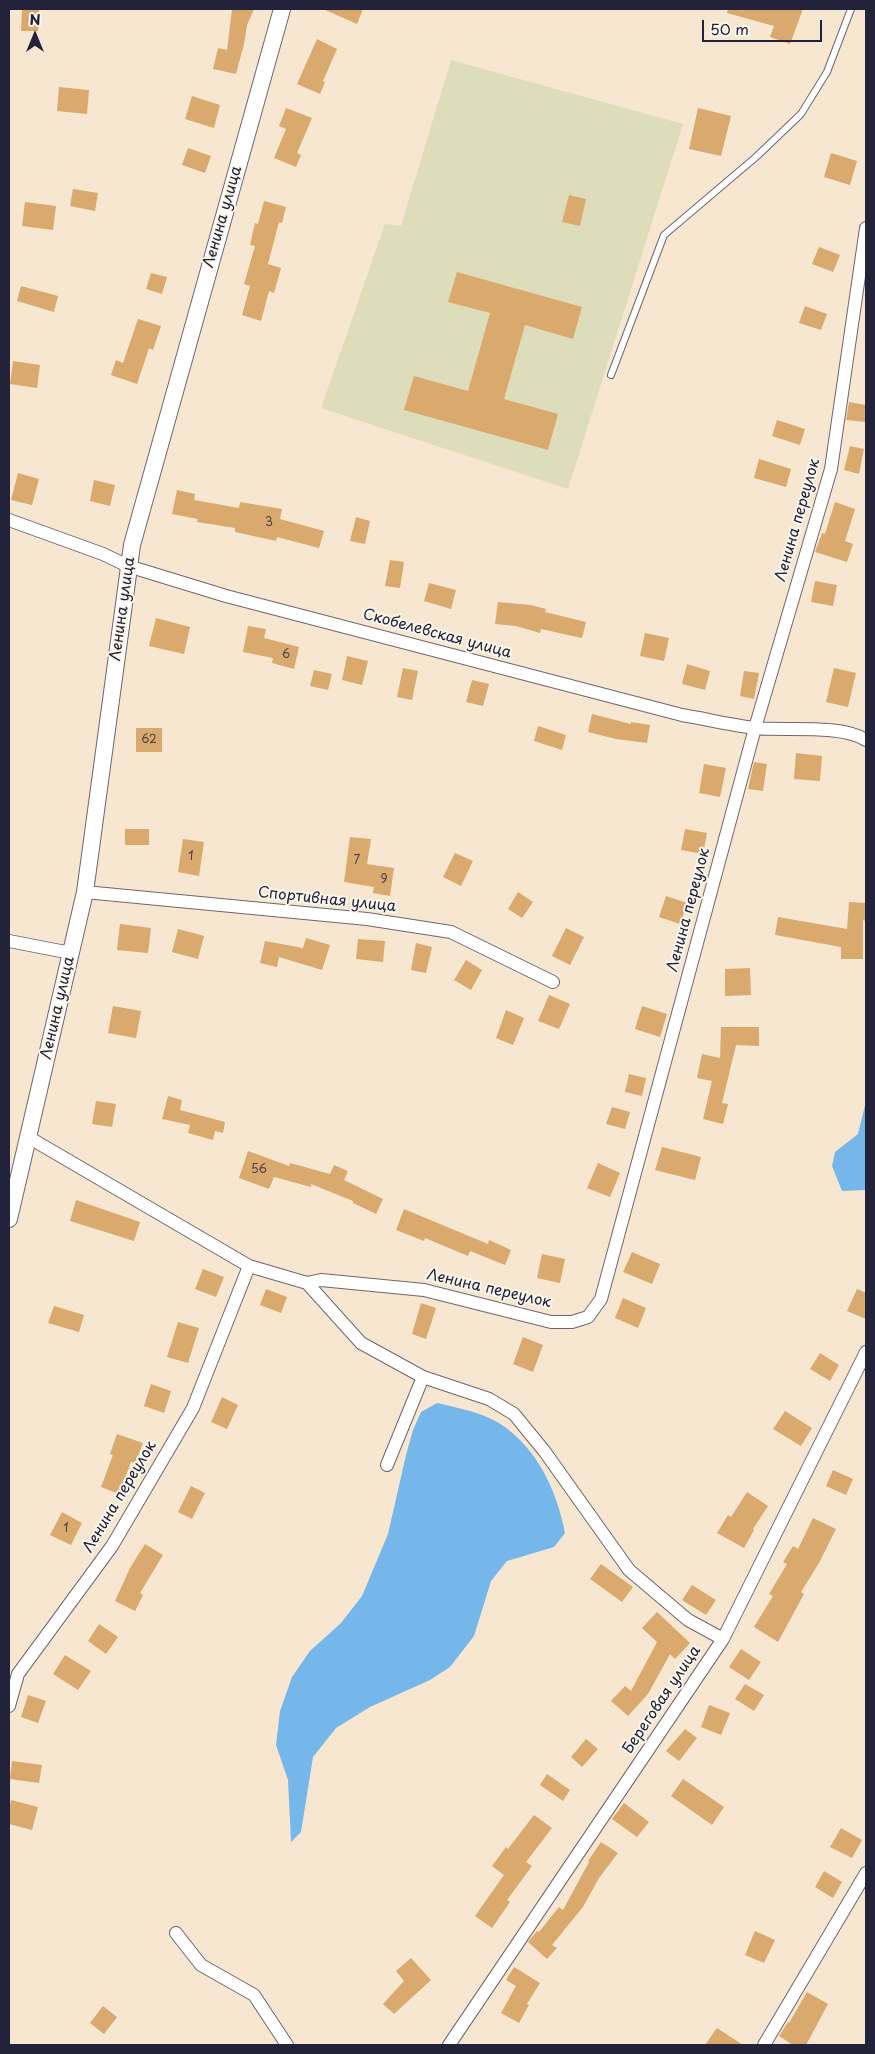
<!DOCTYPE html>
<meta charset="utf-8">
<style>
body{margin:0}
#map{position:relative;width:875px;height:2054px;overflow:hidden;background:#f7e7d1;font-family:"Playpen Sans",sans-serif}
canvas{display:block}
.frame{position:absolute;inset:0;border:10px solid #22223b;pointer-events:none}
.north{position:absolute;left:10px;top:10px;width:50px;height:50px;-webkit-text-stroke:4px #fbf7ec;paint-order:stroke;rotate:0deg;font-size:14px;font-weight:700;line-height:20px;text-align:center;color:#22223b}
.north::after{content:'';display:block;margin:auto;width:18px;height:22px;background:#22223b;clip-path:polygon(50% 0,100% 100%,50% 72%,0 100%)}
.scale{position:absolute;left:702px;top:20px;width:120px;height:22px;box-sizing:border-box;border:2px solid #22223b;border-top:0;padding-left:6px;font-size:15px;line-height:18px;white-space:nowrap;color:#22223b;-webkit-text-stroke:4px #fbf7ec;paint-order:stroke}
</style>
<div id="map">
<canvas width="875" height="2054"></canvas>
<div class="frame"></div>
<div class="north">N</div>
<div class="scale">50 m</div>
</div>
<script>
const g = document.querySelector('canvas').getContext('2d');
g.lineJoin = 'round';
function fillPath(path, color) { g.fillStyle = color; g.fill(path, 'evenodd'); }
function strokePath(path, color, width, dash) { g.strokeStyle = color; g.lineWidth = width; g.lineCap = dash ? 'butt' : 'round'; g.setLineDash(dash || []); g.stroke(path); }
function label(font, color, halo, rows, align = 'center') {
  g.font = font + ' "Playpen Sans",sans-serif'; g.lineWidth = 4; g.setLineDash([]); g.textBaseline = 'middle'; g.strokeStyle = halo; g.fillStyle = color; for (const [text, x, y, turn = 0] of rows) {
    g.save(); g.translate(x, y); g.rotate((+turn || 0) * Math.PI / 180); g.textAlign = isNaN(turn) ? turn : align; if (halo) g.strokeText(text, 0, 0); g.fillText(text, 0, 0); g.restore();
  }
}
fillPath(new Path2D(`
 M451 60 683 124 568 489 321 408 385 224 401 226Z`), '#deddbb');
fillPath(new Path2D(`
 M866 1101V1190L842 1191 832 1166 835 1152 858 1134Z
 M437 1403C458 1408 481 1412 499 1423 537 1447 557 1491 565 1533L554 1547 507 1561 491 1581 474 1636 450 1667 430 1680 370 1707 336 1728 313 1757 301 1832 291 1842 288 1780 276 1745 280 1711 292 1677 310 1651 341 1623 362 1596 388 1534 406 1455 413 1430 421 1412Z`), '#76b7eb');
fillPath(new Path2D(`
 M22 9H39L38 31H21Z
 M232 9H254L247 25 244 44 236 74 213 69 218 48 227 50Z
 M323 9H363L357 24Z
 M728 9H803L790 44 770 37 774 26 727 13Z
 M317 39 337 49 323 81 325 82 320 94 297 84Z
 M59 87 89 90 87 114 57 111Z
 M192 96 220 105 214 128 185 119Z
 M286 108 312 118 297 153 301 155 296 167 274 158 286 129 279 126Z
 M698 108 731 116 721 156 689 149Z
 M188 148 211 156 205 173 182 165Z
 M831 153 857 161 850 185 824 177Z
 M73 189 98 193 95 211 70 206Z
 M569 195 586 199 580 226 562 222Z
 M264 201 286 207 282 223 279 222 268 264 281 268 274 293 269 291 261 321 242 315 250 286 244 284 255 246 250 245 255 223 258 224Z
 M25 202 56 206 53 230 22 226Z
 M819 247 840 255 833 272 812 264Z
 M457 272 582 307 573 339 525 325 504 399 558 414 548 450 404 410 414 376 468 391 490 313 448 302Z
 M151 273 167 277 162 294 146 289Z
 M21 286 58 296 54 312 17 301Z
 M805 306 827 314 821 330 799 323Z
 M138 319 161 326 153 350 149 348 137 384 111 375 116 360 123 363Z
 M13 361 40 365 37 388 10 384Z
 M849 402 866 405V422L846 420Z
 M777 420 805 429 800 445 772 436Z
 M850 446 864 449 859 474 844 470Z
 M759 459 791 469 786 487 754 478Z
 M18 473 39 479 32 505 11 500Z
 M94 480 115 485 110 506 90 501Z
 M177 490 195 494 194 500 239 508 240 502 282 509 280 519 324 531 319 548 277 537 276 541 235 532V528L197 522 198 519 172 514Z
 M835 502 855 509 845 541 853 544 847 562 815 552 822 533 825 534Z
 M356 517 370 521 365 544 350 541Z
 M390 560 404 562 400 588 385 586Z
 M815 581 837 585 833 606 811 602Z
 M429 583 456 590 451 609 424 601Z
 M498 602 531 605 546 609 545 612 586 622 582 638 541 629 540 633 516 626 495 624Z
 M156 618 190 627 184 654 149 646Z
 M248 626 266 629 264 638 299 647 294 669 272 663 273 658 243 652Z
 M645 633 669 638 664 661 640 656Z
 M347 656 368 661 362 685 342 680Z
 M687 664 710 671 705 690 682 684Z
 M403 668 418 671 412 700 397 697Z
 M834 668 856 673 848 707 826 702Z
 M314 670 332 674 328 690 310 686Z
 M744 671 759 673 754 699 740 696Z
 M472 680 489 684 483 706 466 702Z
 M592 714 631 724V722L650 725 647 743 616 739 588 732Z
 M538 726 566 735 562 750 534 741Z
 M136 728H162V752H136Z
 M796 753 822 756 820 781 794 779Z
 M754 762 767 764 763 791 748 789Z
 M704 764 726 768 720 797 699 793Z
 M125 829H149V845H125Z
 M685 829 707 833 703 854 681 850Z
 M350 837 371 839 367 864 394 868 390 896 373 893 374 887 344 882Z
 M183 839 204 842 199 876 178 872Z
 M455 853 473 861 461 886 443 877Z
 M518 892 533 902 522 918 508 909Z
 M666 896 687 903 680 924 659 917Z
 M849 902 866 903V921L863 920V959H841V947L775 935 778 917 847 929Z
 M120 924 151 928 148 953 117 950Z
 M566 928 584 937 570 965 552 956Z
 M178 929 204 936 198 959 172 952Z
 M306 938 330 945 322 970 279 957 277 967 260 963 265 941 303 948Z
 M358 939 385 941 383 962 356 959Z
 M416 943 432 947 426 973 411 970Z
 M466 960 482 970 471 990 454 980Z
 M750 968 751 995 725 996V969Z
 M549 995 570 1004 559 1029 538 1021Z
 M113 1006 141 1011 136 1038 108 1033Z
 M642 1006 667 1014 660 1037 635 1029Z
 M506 1010 524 1018 513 1045 496 1038Z
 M721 1027H759V1046L736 1045 722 1103 728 1104 723 1124 703 1119 712 1081 697 1078 702 1054 720 1058Z
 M629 1074 646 1078 642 1096 625 1092Z
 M168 1096 182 1100 180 1110 225 1122 223 1133 215 1131 213 1140 188 1133 190 1125 162 1119Z
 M96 1101 116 1104 112 1127 92 1124Z
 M612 1107 630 1112 625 1129 606 1124Z
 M662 1147 701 1157 695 1180 655 1170Z
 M248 1151 289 1166 290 1163 330 1174 334 1165 348 1171 344 1180 383 1199 376 1214 353 1203V1201L311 1184V1187L274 1177 269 1189 239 1178Z
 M598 1163 620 1173 610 1197 587 1188Z
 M76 1200 140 1222 134 1241 70 1221Z
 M404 1209 488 1244 489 1240 511 1250 505 1265 470 1251 468 1256 425 1238 424 1241 396 1230Z
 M632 1252 660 1264 652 1284 623 1272Z
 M542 1254 565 1259 560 1283 537 1278Z
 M203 1269 224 1277 216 1297 195 1289Z
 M266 1289 287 1297 281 1313 260 1305Z
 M857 1289 866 1293V1319L847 1311Z
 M623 1298 646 1308 638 1328 615 1318Z
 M421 1303 436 1308 426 1339 412 1334Z
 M54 1306 84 1315 79 1332 48 1323Z
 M178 1322 199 1328 188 1363 167 1357Z
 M523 1337 543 1345 533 1372 513 1364Z
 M820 1353 839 1365 830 1381 810 1369Z
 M151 1384 171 1391 164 1413 144 1406Z
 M222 1397 238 1405 227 1429 211 1422Z
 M785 1411 812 1428 801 1446 773 1429Z
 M117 1434 143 1443 135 1463 131 1462 119 1494 101 1487 113 1455 110 1454Z
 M833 1470 853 1479 846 1495 826 1486Z
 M191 1486 205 1493 192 1519 178 1512Z
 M747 1492 768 1506 753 1529 754 1530 744 1548 717 1533 728 1515 731 1517Z
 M62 1512 82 1523 71 1545 50 1535Z
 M813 1518 836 1529 819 1563 801 1592 804 1594 778 1642 754 1627 773 1596 769 1594 787 1564 783 1562 793 1546 798 1549Z
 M145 1544 163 1555 140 1593 143 1595 135 1611 115 1601 130 1568Z
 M601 1564 633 1587 622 1602 590 1579Z
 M692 1585 716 1600 706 1615 682 1600Z
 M657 1612 690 1643 675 1659 670 1654 648 1694 628 1716 611 1701 625 1686 631 1691 657 1642 642 1628Z
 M99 1624 118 1637 106 1654 88 1641Z
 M741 1649 761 1662 749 1680 729 1667Z
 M65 1655 91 1671 78 1690 53 1674Z
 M745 1684 764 1695 754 1711 735 1699Z
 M28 1695 46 1701 38 1723 21 1717Z
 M709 1705 730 1713 721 1735 701 1727Z
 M685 1729 697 1738 679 1761 666 1751Z
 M586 1739 598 1749 582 1767 571 1757Z
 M12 1761 42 1765 39 1783 10 1779Z
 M547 1774 570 1790 563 1801 540 1785Z
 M683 1779 724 1807 712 1825 671 1796Z
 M11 1800 38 1807 32 1830 9 1824V1810Z
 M624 1803 649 1822 637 1837 612 1819Z
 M534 1815 552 1828 526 1862 532 1866 507 1900 510 1902 492 1928 475 1916 504 1875 492 1866 506 1847 508 1849Z
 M841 1828 862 1840 852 1858 830 1847Z
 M601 1842 618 1853 599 1878 583 1907 552 1945 557 1948 547 1959 528 1942 537 1931 539 1932 559 1907 563 1910 589 1862 588 1861Z
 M824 1871 842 1882 833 1898 815 1887Z
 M755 1931 775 1940 764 1963 745 1955Z
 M411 1958 431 1980 394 2014 383 2004 404 1981 396 1971Z
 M514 1967 540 1983 527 2004 529 2005 519 2023 501 2013 516 1986 506 1980Z
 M807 1992 828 2004 806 2045H793L779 2036 788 2022 789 2023Z
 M103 2006 117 2017 104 2034 90 2023Z
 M717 2028 743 2045H705Z`), '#d9a96e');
const service = new Path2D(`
 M611 375 664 235 756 157 801 114 827 72 851 9`);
const minor = new Path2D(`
 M9 520 103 554 128 566 226 596 682 715C706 719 731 725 755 728 786 731 841 724 866 740
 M85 892 367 919 451 932 553 982
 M9 941 71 953
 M28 1137 249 1266 307 1283 361 1343 423 1377 489 1399 514 1414 545 1452 629 1570 688 1620 723 1639
 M307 1283 321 1280 424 1290 551 1322H572L588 1317 601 1299 755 728 831 469 866 228
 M387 1465 423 1377
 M9 1706 18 1674 112 1546 193 1408 249 1266
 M176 1933 201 1965 254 1995 287 2045
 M449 2045 723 1639 866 1352
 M764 2045 866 1873`);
const tertiary = new Path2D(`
 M9 1219 85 892 132 545 282 9`);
strokePath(service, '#6d6770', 8);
strokePath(minor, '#6d6770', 14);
strokePath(tertiary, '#6d6770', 18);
strokePath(service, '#fff', 6);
strokePath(minor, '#fff', 12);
strokePath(tertiary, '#fff', 16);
label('12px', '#504448', null, [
 ["3",269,523],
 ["6",286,655],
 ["62",149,740],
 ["1",191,857],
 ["7",357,861],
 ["9",384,880],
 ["56",259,1170],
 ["1",66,1529]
]);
label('15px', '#22223b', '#fbf7ec', [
 ["Ленина улица",223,217,-74],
 ["Ленина переулок",798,520,-74],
 ["Ленина улица",123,609,-82],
 ["Скобелевская улица",437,634,15],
 ["Спортивная улица",327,900,6],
 ["Ленина переулок",689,910,-75],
 ["Ленина улица",58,1008,-77],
 ["Ленина переулок",489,1289,13],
 ["Ленина переулок",120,1497,-59],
 ["Береговая улица",662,1700,-56]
]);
</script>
